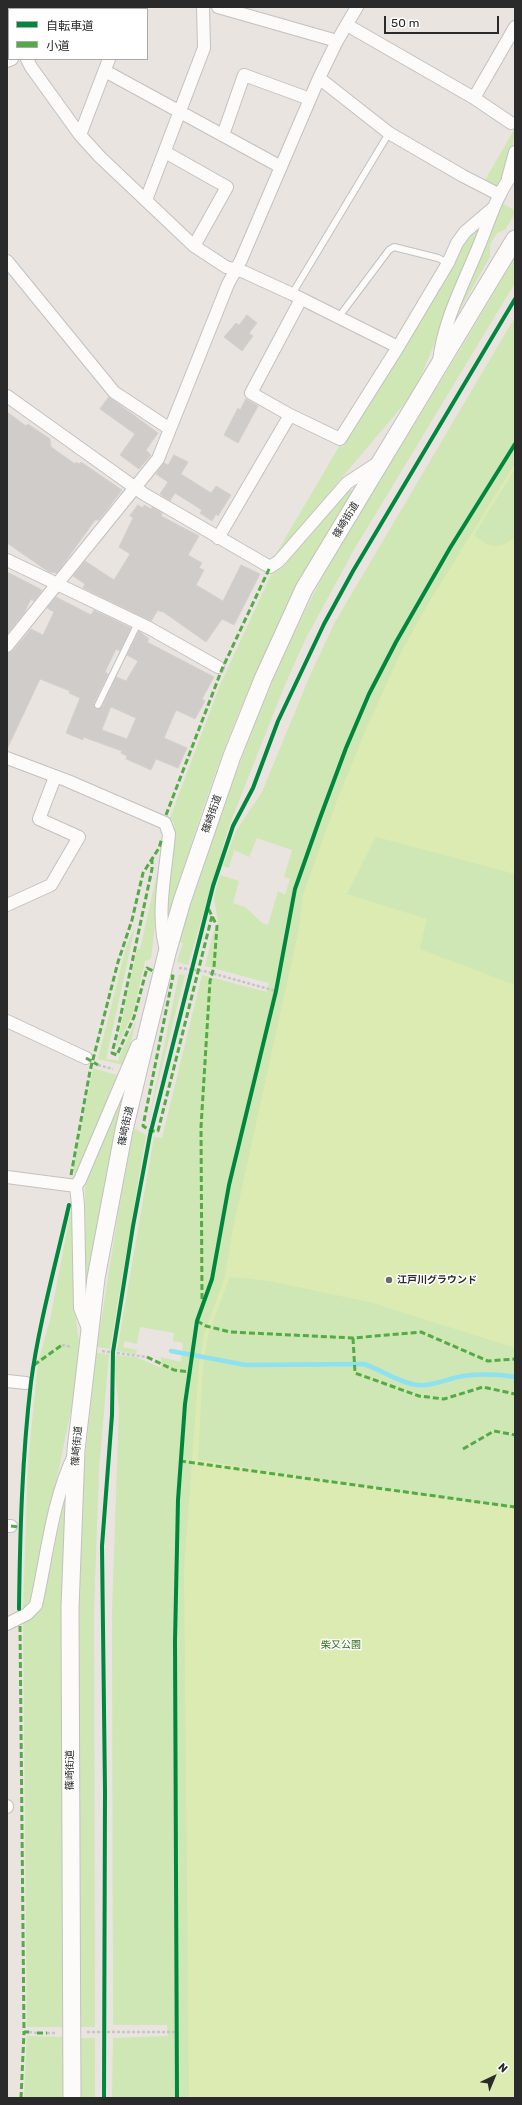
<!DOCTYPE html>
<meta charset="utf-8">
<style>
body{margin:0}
#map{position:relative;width:522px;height:2105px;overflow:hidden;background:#e9e4df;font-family:Rubik,"Noto Sans JP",sans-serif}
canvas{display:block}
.frame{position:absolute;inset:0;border:8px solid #2a2a2a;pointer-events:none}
.legend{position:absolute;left:8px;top:8px;width:140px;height:52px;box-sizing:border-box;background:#fff;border:1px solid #aaa;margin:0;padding:5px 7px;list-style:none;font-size:12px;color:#2a2a2a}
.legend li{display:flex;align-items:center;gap:8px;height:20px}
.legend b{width:20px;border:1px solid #aaa}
.north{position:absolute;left:474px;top:2057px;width:40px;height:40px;-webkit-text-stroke:3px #fff;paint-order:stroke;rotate:44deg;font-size:11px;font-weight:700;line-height:16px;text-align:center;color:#2a2a2a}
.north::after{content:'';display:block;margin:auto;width:14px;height:18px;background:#2a2a2a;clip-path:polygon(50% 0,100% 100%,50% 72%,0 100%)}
.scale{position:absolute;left:384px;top:16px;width:115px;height:18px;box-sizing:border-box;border:2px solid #2a2a2a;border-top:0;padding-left:5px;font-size:12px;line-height:14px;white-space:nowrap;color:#2a2a2a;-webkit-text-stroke:3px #fff;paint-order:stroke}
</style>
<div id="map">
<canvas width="522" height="2105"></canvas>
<div class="frame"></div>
<ul class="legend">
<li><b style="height:5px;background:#00873e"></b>自転車道</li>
<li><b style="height:5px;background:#53ab44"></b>小道</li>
</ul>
<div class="north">N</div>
<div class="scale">50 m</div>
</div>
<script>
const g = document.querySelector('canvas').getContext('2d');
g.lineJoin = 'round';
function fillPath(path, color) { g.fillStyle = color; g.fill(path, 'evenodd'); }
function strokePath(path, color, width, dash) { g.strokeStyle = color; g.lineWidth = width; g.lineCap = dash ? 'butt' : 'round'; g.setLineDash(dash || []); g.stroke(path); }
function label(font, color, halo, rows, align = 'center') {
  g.font = font + ' Rubik,"Noto Sans JP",sans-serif'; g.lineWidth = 3; g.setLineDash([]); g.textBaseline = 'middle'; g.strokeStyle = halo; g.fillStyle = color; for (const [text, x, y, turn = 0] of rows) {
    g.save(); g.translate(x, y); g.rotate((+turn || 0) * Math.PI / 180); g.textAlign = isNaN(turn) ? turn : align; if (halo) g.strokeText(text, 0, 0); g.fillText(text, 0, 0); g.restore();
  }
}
fillPath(new Path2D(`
 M515 128V136L500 184 494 187 484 182Z
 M503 204 515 210V213L505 230 497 233 490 245V257L453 322 493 222Z
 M485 219 415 391 273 559 340 445 343 447 452 264C460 246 471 232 485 219Z
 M515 257V283L355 548 305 640 284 687 229 826 188 965 177 962 183 943 179 942C219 814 263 688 326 570 353 520 384 473 414 425 448 370 482 314 515 257Z
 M515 317V2098H112L113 2038 168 2036 167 2025H113L112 1611 119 1410 114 1364 116 1355 136 1357 161 1368V1357L181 1362 183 1343 173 1341 174 1333 140 1327 137 1344 125 1341 123 1347 137 1350 136 1354 117 1351 154 1137 162 1138 202 975 267 992 269 983 205 966 214 930 219 929 214 898 220 875 239 881 233 903 245 907 262 923 268 925 278 891 285 895 290 879 284 877 292 850 257 838 249 857 234 850 229 868 223 866 236 831 262 792 311 673 335 622Z
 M349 490H354C301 575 256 664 221 758 200 814 183 871 165 927L175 832 174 823 170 818 220 685 271 575 283 567Z
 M164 843 151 959 145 961 133 1013 116 1049 137 949H140Z
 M135 927 106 1059 119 1061V1057L136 1021 130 1046 123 1065 98 1059 126 947Z
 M179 974 185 975 148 1123Z
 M93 1068 119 1076 79 1170 75 1173 73 1171Z
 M127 1083 86 1306 85 1186Z
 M134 1128 146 1135 110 1349 97 1347 121 1195Z
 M72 1204 75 1311 79 1344 73 1401 31 1602 28 1606 23 1609 28 1462 38 1362 50 1320Z
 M96 1353 109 1354 99 1469 94 1609 95 2027H81L79 1607 84 1469Z
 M65 1498 62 1605 64 2027H27L23 1624 41 1610Z
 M27 2036 65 2037 64 2098H24Z
 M81 2038H95V2098H81Z`), '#cfe6b5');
fillPath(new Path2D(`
 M515 463V469L474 535C491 549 498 550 515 537V874L376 837 347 894 427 919 420 949 515 985V1348L373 1303 269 1281 230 1277 208 1335 203 1367 198 1460 515 1509V2098H189L184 1569 199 1365 204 1334 225 1276 233 1228 299 928 303 895 337 800 366 729 398 658 426 607Z`), '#dcebb2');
strokePath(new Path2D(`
 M171 1351 246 1365 364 1364C382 1370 399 1383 418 1385 430 1387 450 1378 463 1376 480 1374 498 1374 515 1377`), '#8de1f0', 4.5);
const building = new Path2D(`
 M247 315 257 323 249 333 253 336 242 351 224 337 236 323 239 325Z
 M109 397 158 433 146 450 151 455 139 469 120 455 135 434 100 409Z
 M246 399 258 406 238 443 224 435 238 408 240 410Z
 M7 412 26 426 28 424 50 439 51 447 75 464 76 462 79 464 81 462 122 490 99 520H95L57 573 49 572 7 543Z
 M174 455 188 462 181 474 211 493 216 486 231 495 218 516 216 514 212 521 200 513 202 510 175 493 170 501 160 494 168 482 156 474 164 463 168 465Z
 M138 505 143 508 144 505 151 509 152 507 162 513 161 516 199 536 188 555 202 563 199 568 204 570 196 585 223 601 241 565 260 574 234 625 222 619 206 642 162 611 161 612 158 610 151 621 83 588 85 584 73 576 85 561 114 580 130 554 119 547 133 518 130 516Z
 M7 572 42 590 34 601 31 599 24 613 7 634Z
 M56 597 91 615 94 610 131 628 120 651 116 649 105 672 108 674 94 703 96 709 102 707 116 677 126 681 138 661 127 655 139 631 149 639 147 642 214 677 202 699 205 701 195 719 176 710 164 738 187 748 178 768 156 759 151 770 126 759 127 756 121 753 122 751 83 737V740L66 733 80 698 69 693 70 691 40 679 7 749V653L13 651 31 629 43 635 54 612 47 608ZM111 707 136 718 127 739 102 730Z`);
fillPath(building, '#cfccc9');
strokePath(building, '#d4d0cb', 1);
const lane = new Path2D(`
 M292 294 389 133
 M338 318 389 250 394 247 438 258 448 263
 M98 705 138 623`);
const street = new Path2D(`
 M218 7 337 41
 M126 9 127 7
 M7 16 9 20
 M347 25 474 98 511 123
 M27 59 31 67 80 135 100 157 194 246 226 267 244 272 292 294 398 347
 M7 61 12 59
 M105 71 281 167
 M319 78 389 133 463 176 500 195
 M474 98 515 27
 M80 135 109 59
 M223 135 244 75 310 99
 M165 152 227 187 194 246
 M508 178 515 152
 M146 200 204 48 203 7
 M7 261 114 392 170 429
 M301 299 251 393 290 415 340 439 398 347 448 263 457 243 465 232 493 208
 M439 362C443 322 463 285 478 248 489 222 497 192 515 171
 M7 396 144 494 270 567 279 561 347 483 379 462
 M218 538 290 415
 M7 560 149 628 218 667
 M7 646 158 459 228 284 241 260 319 78 337 41 357 7
 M7 758 68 781 165 823 169 834C166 871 155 917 167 953
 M7 905 51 885 79 837 39 819 55 777
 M7 1021 86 1058
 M7 1177 76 1186 78 1205 80 1308 89 1331
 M76 1186 80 1180 137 1046 142 1043
 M7 1381 26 1383
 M7 1526H11
 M7 1624 27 1614 36 1605C47 1556 52 1501 74 1455
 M7 1806V1807`);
const secondary = new Path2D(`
 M72 2098 70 1608 76 1450 96 1278 124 1130 145 1042 167 953 182 901 232 756 263 679 304 589 515 239`);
strokePath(lane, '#c2c1c1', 8);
strokePath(street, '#c2c1c1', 14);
strokePath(secondary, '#c2c1c1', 19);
strokePath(new Path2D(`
 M179 968 204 971 276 991
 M98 1065 113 1069
 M62 1345 72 1347
 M102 1351 147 1357
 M29 2032 37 2033
 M87 2032H178
 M47 2033H57
 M104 2098 105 1791 102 1546 112 1415 113 1352 133 1226 150 1135 191 970 213 886 233 826 253 788`), '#c6c6c5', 2.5, [3, 2]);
strokePath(lane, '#fcfbfa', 6);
strokePath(street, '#fcfbfa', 12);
strokePath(secondary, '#fcfbfa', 17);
strokePath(new Path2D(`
 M166 815 222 669 270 567
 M152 858V869L117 1033 112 1053 117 1055 134 1017 147 968 153 971
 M171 976H173L143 1126 151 1131H158L212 916
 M86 1058 98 1065
 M71 1175 90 1071 118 962 132 920 143 873 159 848 162 838
 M202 1299 201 1127 210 981 214 967 217 926 208 908
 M197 1321 206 1326 230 1332 353 1338 421 1332 488 1361 515 1359
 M353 1338 355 1373 419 1396 444 1399 483 1387 515 1394
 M147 1357 174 1370 189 1372
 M34 1365 62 1345
 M463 1449 494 1431 515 1435
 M180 1461 515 1507
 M11 1526 20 1527
 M20 1626 24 2032H29
 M37 2033H47
 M21 2098 24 2032`), '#53ab44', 3, [6, 3]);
strokePath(new Path2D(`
 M19 1609C20 1533 22 1458 31 1382 39 1323 56 1263 69 1205
 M104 2098 105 1791 102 1546 112 1415 113 1352 133 1226 150 1135 213 886 233 826 253 788 278 721 324 624 353 571 515 299
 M177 2098 175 1641 178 1500 185 1404 197 1321 212 1279 229 1185 276 991 295 889 320 818 346 748 369 694 396 642 450 548 515 444`), '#00873e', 4);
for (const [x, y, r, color] of [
 [389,1280,4,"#6d6b69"]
]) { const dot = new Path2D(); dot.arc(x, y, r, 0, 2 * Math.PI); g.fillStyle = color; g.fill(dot); strokePath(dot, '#fff', 1.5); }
label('10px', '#2a2a2a', '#fff', [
 ["篠崎街道",346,520,-59],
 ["篠崎街道",212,814,-71],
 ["篠崎街道",126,1126,-78],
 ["篠崎街道",77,1446,-85],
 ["篠崎街道",70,1770,-90]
]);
label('bold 10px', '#2a2a2a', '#fff', [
 ["江戸川グラウンド",397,1280]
], 'left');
label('10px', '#306d14', '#fff', [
 ["柴又公園",341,1645]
]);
</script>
